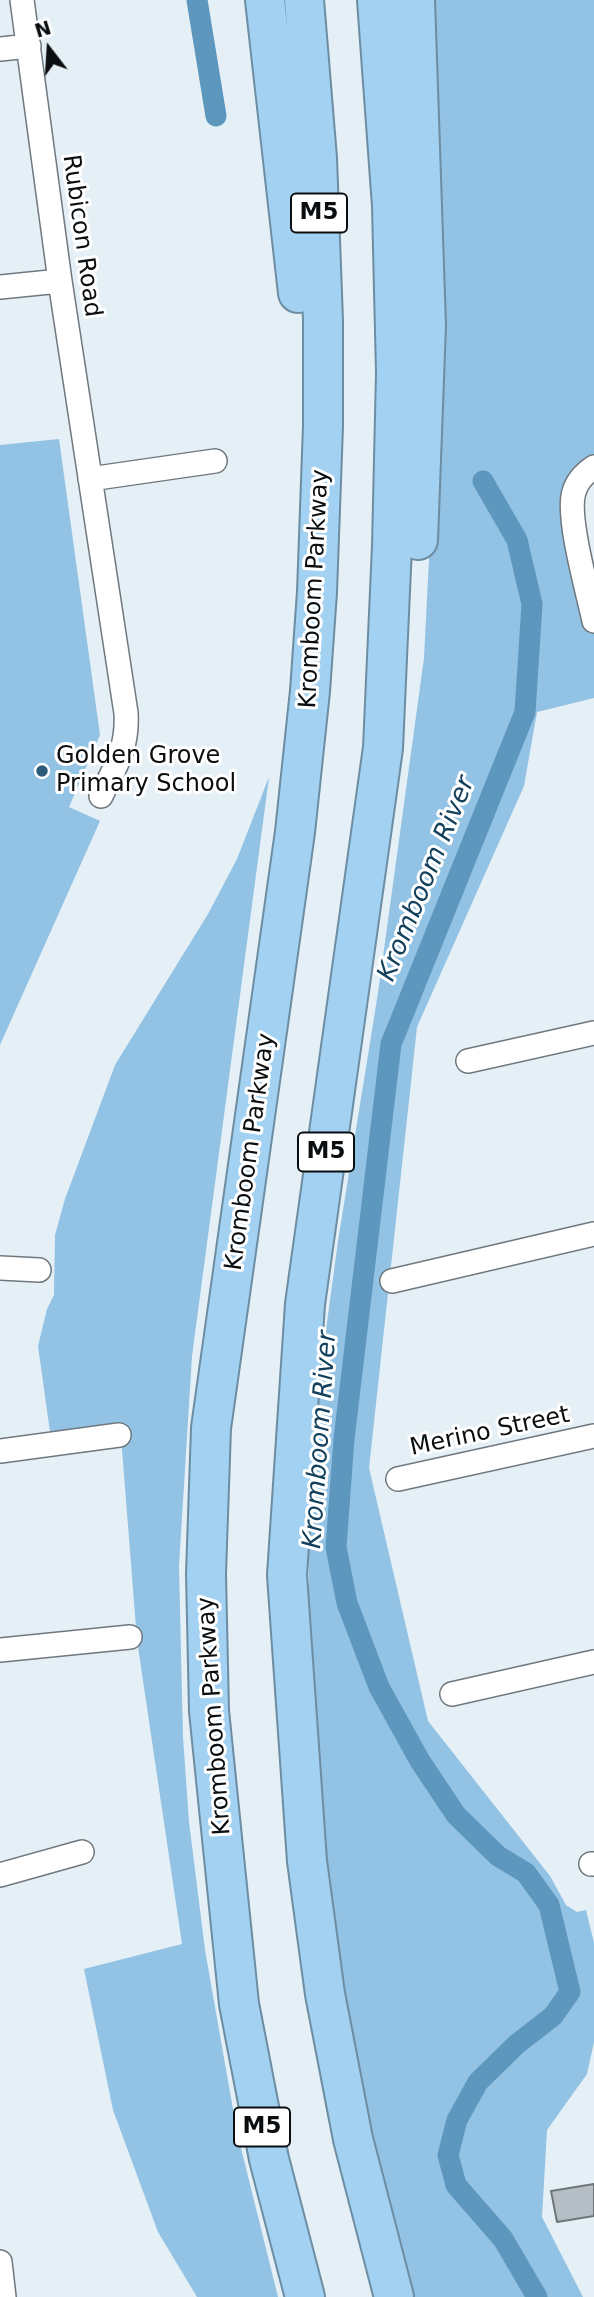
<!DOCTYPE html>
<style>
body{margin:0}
#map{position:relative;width:594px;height:2297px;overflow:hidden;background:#e5eff6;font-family:"DejaVu Sans",sans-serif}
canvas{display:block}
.north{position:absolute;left:14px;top:14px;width:70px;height:70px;-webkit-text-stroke:5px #fff;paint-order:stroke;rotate:343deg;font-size:19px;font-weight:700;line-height:28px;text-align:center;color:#0b0e10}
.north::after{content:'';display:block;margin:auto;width:24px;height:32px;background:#0b0e10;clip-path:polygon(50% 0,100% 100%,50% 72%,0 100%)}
</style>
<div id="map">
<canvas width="594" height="2297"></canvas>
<div class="north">N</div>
</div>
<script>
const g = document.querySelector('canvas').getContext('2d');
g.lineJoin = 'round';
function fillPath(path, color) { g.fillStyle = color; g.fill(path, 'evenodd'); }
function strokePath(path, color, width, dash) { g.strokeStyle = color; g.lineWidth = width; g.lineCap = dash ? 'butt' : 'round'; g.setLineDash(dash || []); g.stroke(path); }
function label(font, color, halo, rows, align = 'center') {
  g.font = font + ' "DejaVu Sans",sans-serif'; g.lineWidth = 6; g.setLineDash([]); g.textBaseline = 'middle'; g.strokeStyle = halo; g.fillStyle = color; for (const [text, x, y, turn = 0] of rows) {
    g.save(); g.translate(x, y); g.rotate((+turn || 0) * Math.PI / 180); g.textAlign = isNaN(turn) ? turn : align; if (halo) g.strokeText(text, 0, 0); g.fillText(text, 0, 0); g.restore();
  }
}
fillPath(new Path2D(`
 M431 0H594V467L574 490 594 621V698L537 712 524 786 417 1027 369 1468 428 1721 550 1876 566 1905 577 1912 586 1910 594 1943V2042L587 2074 547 2130 542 2217 583 2297H410L366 2124 328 1911 308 1621 310 1469 318 1389 338 1241 378 993 424 658 437 400Z
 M59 439 100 735 69 807 100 821 0 1045V445Z
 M269 777 192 1356 179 1566 183 1737 189 1822 205 1950 237 2132 278 2297H197L158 2232 113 2110 84 1969 182 1944 137 1640 120 1424 50 1432 38 1346 47 1309 54 1295 55 1235 65 1199 115 1065 208 914 237 859Z`), '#92c2e4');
strokePath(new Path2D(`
 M197 0 216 116
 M483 481 517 540 532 604 525 712 391 1044 344 1439 336 1547 347 1603 379 1687 420 1761 456 1815 498 1856 526 1873 549 1905 570 1992 553 2016 517 2044 478 2082 457 2120 448 2155 456 2185 503 2239 537 2297`), '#5e97be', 21);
const building = new Path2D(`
 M594 2184V2216L557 2222 551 2191Z`);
fillPath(building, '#b5bec5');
strokePath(building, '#6e767c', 2);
const street = new Path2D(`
 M22 0 60 281 126 713C128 748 116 765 101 796
 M0 49 29 46
 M0 287 60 281
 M594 467C585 473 577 481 574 492 566 516 588 592 594 621
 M90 479 215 461
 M468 1061 594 1033
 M0 1268 39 1270
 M392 1281 594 1234
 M0 1451 119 1435
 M398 1479 594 1436
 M0 1650 130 1637
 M452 1694 594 1662
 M591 1864H594
 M0 1875 82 1852
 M0 2262 4 2297`);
const highway = new Path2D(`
 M265 0 298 293
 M304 0 317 158 323 321V426L317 592 310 691 295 832 211 1428 206 1574 209 1711 239 2004 269 2159 305 2297
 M377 0 392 206 396 373 392 546 383 748 305 1304 287 1575 307 1861 325 1994 353 2139 394 2297
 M415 0 426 325 418 540`);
strokePath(street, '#6f787e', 26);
strokePath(highway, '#6d8da2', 42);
strokePath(street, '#fff', 23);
strokePath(highway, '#a2d1f1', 38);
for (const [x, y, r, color] of [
 [42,771,7,"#2c5b7a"]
]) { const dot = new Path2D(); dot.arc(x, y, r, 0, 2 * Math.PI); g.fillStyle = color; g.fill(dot); strokePath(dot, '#fff', 2.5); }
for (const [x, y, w] of [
 [319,213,56],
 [326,1152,56],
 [262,2127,56]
]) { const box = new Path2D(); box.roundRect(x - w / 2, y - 19.5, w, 39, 5); g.fillStyle = '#fff'; g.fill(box); strokePath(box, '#0b0e10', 2); }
label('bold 23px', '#0b0e10', null, [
 ["M5",319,213],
 ["M5",326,1152],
 ["M5",262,2127]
]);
label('24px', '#0b0e10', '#fff', [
 ["Rubicon Road",81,236,82],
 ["Kromboom Parkway",315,589,-87],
 ["Kromboom Parkway",251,1152,-82],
 ["Merino Street",490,1432,-12],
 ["Kromboom Parkway",215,1716,-94]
]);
label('24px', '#0b0e10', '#fff', [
 ["Golden Grove",56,757],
 ["Primary School",56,785]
], 'left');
label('italic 26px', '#13405c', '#fff', [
 ["Kromboom River",427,879,-68],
 ["Kromboom River",321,1440,-86]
]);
</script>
